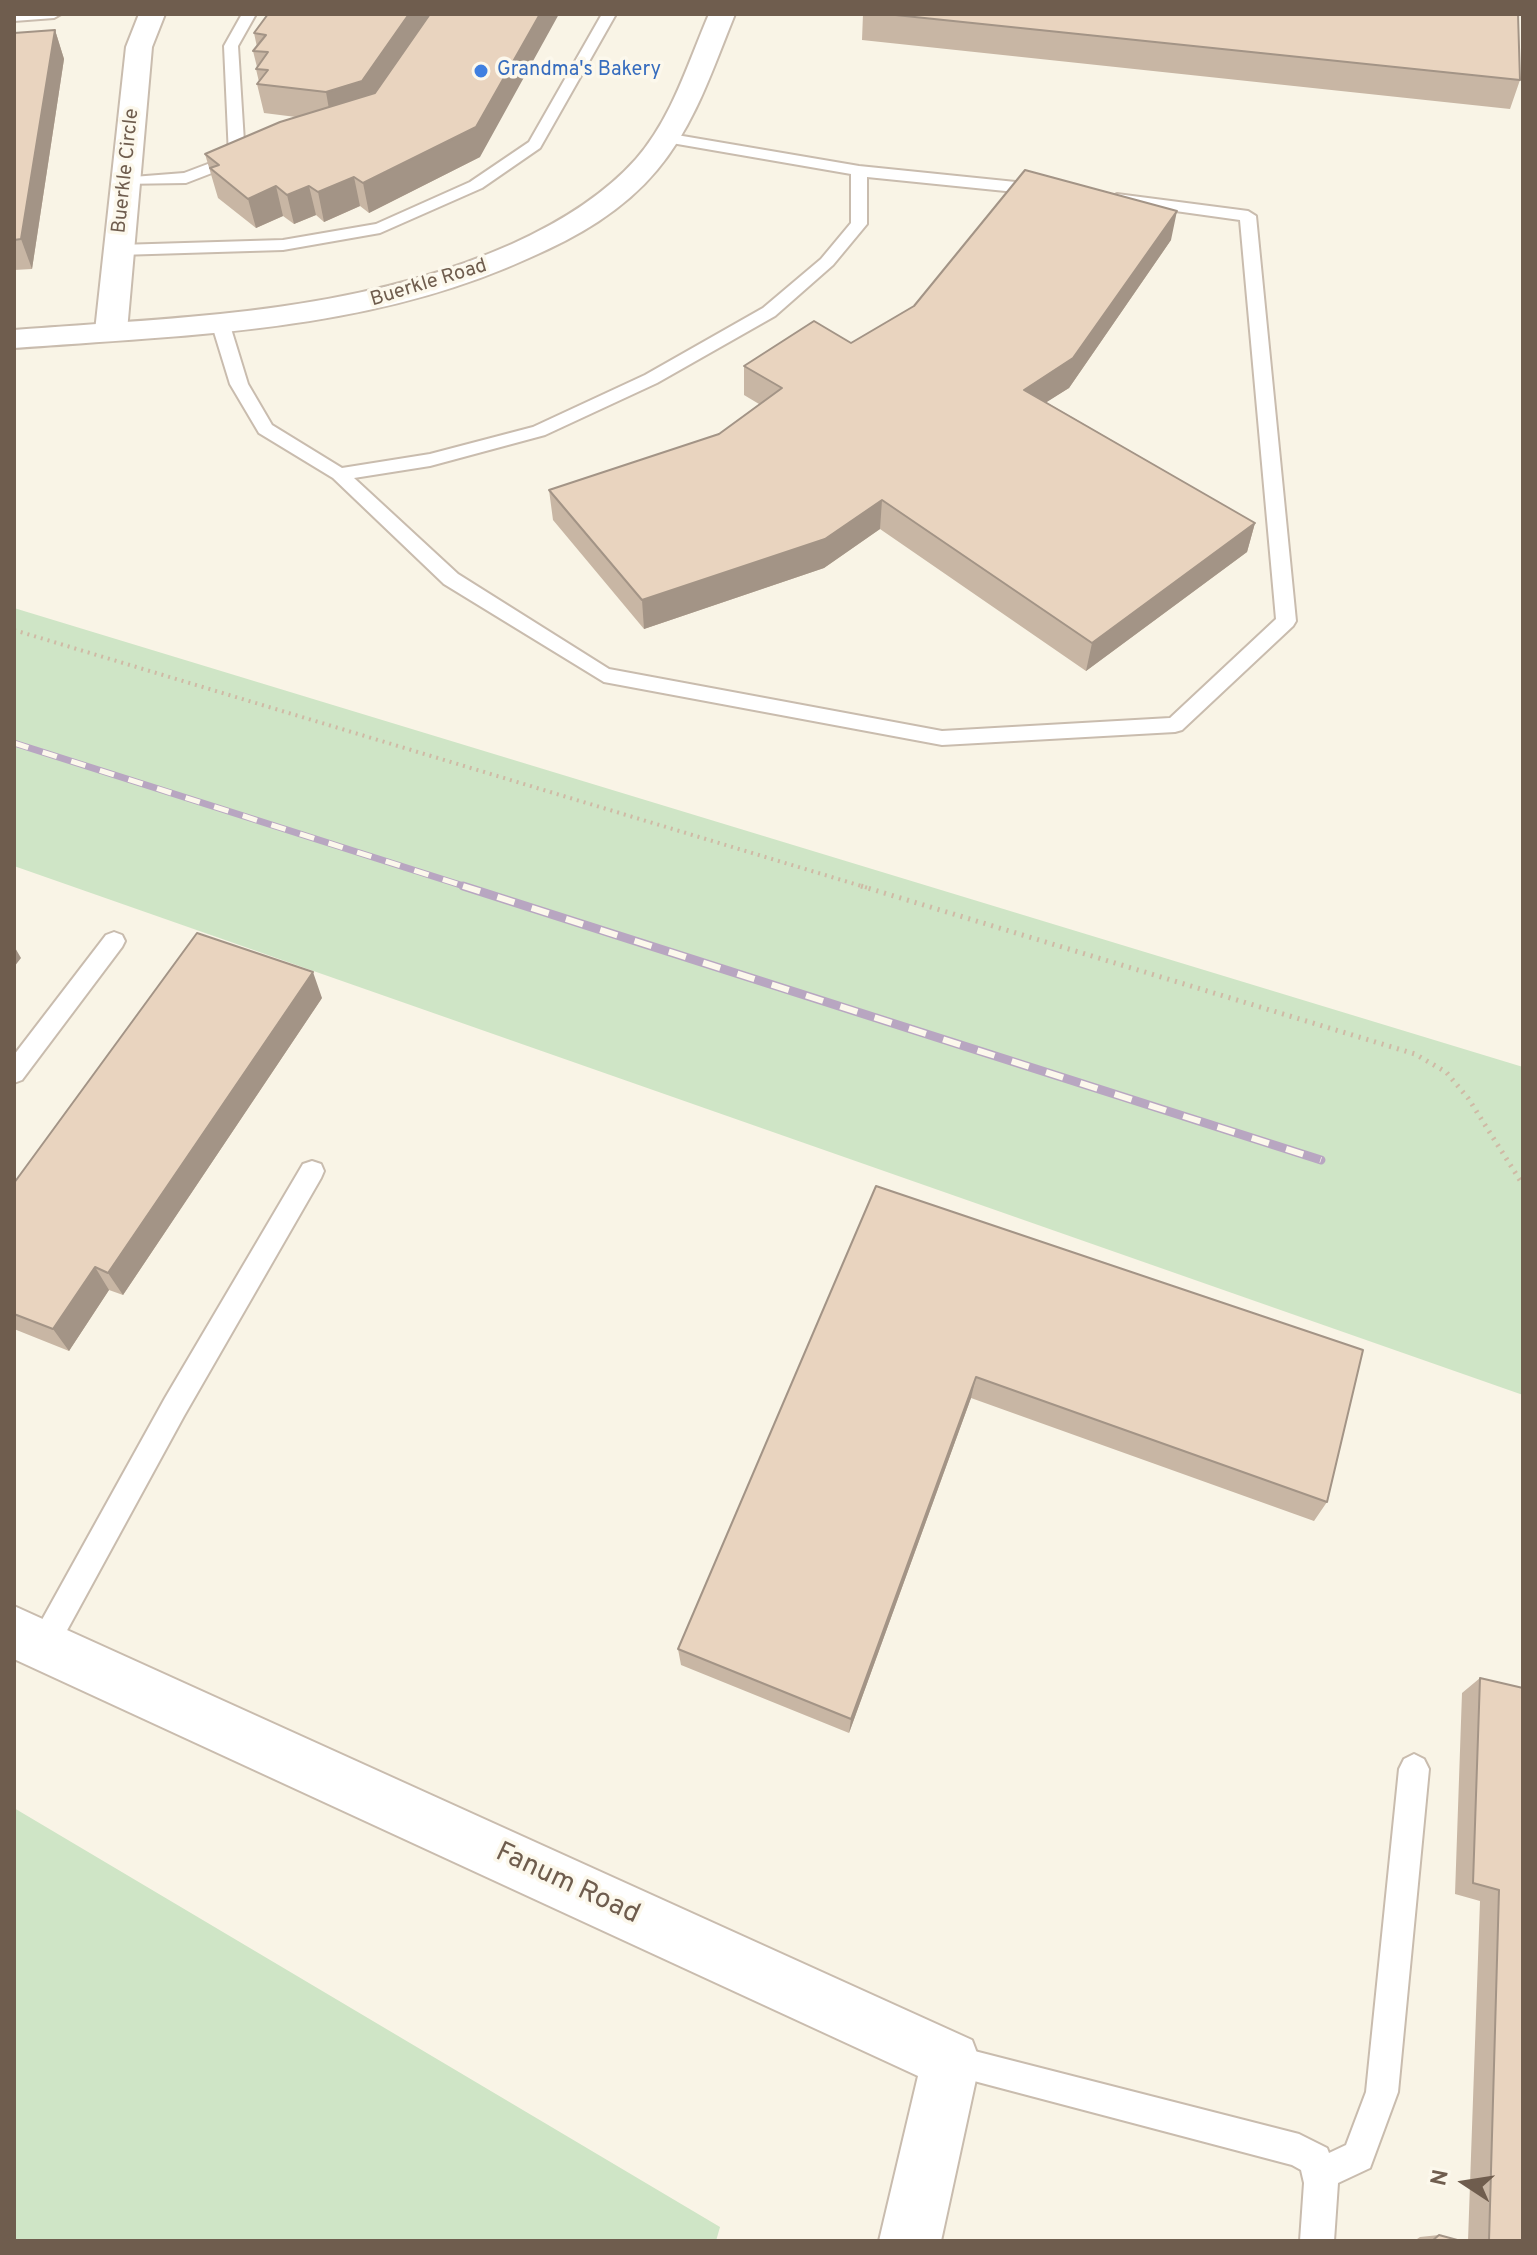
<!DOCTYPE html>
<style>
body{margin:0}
#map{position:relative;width:1537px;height:2255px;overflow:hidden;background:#f9f4e6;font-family:Overpass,sans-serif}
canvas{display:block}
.frame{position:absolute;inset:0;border:16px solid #6f5d4e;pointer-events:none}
.north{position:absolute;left:1425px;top:2143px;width:80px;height:80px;-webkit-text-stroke:6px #fcf8ec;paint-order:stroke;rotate:282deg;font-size:22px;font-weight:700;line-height:32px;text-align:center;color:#6f5d4e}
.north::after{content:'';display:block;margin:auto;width:28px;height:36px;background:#6f5d4e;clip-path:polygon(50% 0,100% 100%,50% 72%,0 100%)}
</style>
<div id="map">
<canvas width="1537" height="2255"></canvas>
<div class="frame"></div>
<div class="north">N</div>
</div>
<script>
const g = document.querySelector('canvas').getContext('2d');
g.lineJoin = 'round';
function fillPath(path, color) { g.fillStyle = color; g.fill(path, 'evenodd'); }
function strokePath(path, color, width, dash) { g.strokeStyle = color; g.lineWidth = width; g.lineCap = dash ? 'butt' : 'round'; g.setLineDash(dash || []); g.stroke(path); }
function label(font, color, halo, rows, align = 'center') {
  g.font = font + ' Overpass,sans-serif'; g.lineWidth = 7; g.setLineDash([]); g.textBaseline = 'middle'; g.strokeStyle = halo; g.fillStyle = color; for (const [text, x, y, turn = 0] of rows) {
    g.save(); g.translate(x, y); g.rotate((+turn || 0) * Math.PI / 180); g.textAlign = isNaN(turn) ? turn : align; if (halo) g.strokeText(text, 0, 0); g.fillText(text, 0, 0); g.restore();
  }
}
fillPath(new Path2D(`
 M14 608 1523 1067V1395L14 866Z
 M14 1808 720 2227 716 2241H14Z`), '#cfe5c6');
const service = new Path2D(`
 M14 14H61L54 18 14 21Z
 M242 14H256L238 46 245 158 243 161 186 183 120 184V178L184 173 229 156 224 46Z
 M602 14H616L540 148 482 188 380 233 283 250 119 255 111 250 119 245 283 240 376 224 470 182 529 142Z
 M665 133 859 166 1045 185 1053 190 1045 195 867 177V224L833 265 775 316 657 383 545 435 430 466 354 478 458 574 609 669 942 731 1170 718 1276 619 1240 220 1111 202 1109 199 1117 194 1248 211 1256 216 1296 621 1293 626 1182 730 1175 732 942 745 604 682 444 584 333 478 259 433 230 384 211 322 214 318 220 317 229 322 248 384 272 425 342 468 430 454 533 427 645 375 763 308 821 259 851 223V174L660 141 657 138Z
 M114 932 122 935 125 941 122 947 22 1080 14 1083V1055L106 935Z
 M312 1161 321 1164 324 1171 321 1178 184 1416 53 1656 43 1660 33 1656 29 1646 33 1636 165 1398 303 1164Z
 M1414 1754 1424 1759 1429 1769 1398 2092 1370 2168 1338 2183 1334 2241H1300L1304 2183 1301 2170 1292 2165 940 2072 935 2061 940 2050 951 2045 1299 2134 1327 2148 1329 2153 1346 2145 1366 2092 1399 1769 1404 1759Z`);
const minor = new Path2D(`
 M139 14H165L152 47 127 331 122 338 111 340 100 338 95 331 126 47Z
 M14 1606 972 2040 980 2061 941 2241H879L918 2076 14 1659Z`);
const tertiary = new Path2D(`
 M709 14H735C713 68 695 125 657 170 623 211 577 237 529 258 368 332 188 335 14 348V330C183 317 355 314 512 244 558 223 602 197 636 159 672 118 688 63 709 14Z`);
strokePath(service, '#c9bcae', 4);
strokePath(minor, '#c9bcae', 4);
strokePath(tertiary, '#c9bcae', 4);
strokePath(new Path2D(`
 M14 630 868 888`), '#cfbaa5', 4, [2, 5]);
strokePath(new Path2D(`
 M861 886 1415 1054 1446 1072 1468 1098 1523 1185`), '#cfbaa5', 5, [2, 6]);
fillPath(service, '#fff');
fillPath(minor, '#fff');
fillPath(tertiary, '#fff');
const railFar1 = new Path2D(`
 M14 743 470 888`);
const rail = new Path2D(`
 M463 886 1321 1160`);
strokePath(railFar1, '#b8a6c1', 7);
strokePath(rail, '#b8a6c1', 9);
strokePath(railFar1, '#fcf8ec', 5, [15]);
strokePath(rail, '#fcf8ec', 6, [18]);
fillPath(new Path2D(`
 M268 14 480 157 369 213 360 206 324 222 316 215 294 224 283 216 256 228 218 198 205 154 296 117 264 113 257 84 259 82 256 69 257 67 253 51 257 47 254 33Z
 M863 14H1518L1520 80 1510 109 862 40Z
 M55 30 64 59 32 269 14 270V33Z
 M1171 240 1069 388 1046 402 1255 523 1247 552 1086 671 880 529 824 568 644 629 553 520 549 490 719 434 759 404 744 395V366L851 343Z
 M322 998 123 1295 109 1290 69 1351 14 1329V1183Z
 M876 1186 1327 1502 1314 1521 971 1398 849 1733 681 1665 678 1649Z
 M1480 1678 1523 1688V2241H1468L1480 1901 1455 1894 1462 1693Z
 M1439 2235 1461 2241H1414L1420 2237Z`), '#c8b6a4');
fillPath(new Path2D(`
 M409 14H433L367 110 331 121 326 92Z
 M540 14H559L480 157 369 213 363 183Z
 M55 30 64 59 32 269 21 239Z
 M354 177 360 206 324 222 318 192Z
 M276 186 283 216 256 228 248 199Z
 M309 186 316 215 294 224 287 195Z
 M1177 211 1171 240 1069 388 1020 419 1024 390Z
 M882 500 880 529 824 568 644 629 642 600Z
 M1255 523 1247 552 1086 671 1092 643Z
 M14 946 21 958 14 967Z
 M313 972 322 998 123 1295 108 1273Z
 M95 1267 109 1290 69 1351 53 1329Z
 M976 1377 971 1398 849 1733 851 1719Z`), '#a39486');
const building = new Path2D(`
 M268 14H409L362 81 326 92 257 84 268 70 256 69 268 52 253 51 266 35 254 33Z
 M430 14H540L476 127 363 183 354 177 318 192 309 186 287 195 276 186 248 199 210 168 219 165 205 154 280 122 375 93Z
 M886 14H1518L1520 80Z
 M55 30 21 239 14 240V33Z
 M1025 170 1177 211 1073 358 1024 390 1255 523 1092 643 882 500 825 539 642 600 549 490 719 434 782 388 744 366 814 321 851 343 914 306Z
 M197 933 313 972 108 1273 95 1267 53 1329 14 1314V1183Z
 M876 1186 1363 1350 1327 1502 976 1377 851 1719 678 1649Z
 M1480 1678 1523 1688V2241H1489L1499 1890 1473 1883Z
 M1439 2235 1461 2241H1432Z`);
fillPath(building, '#e9d4bf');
strokePath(building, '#a39486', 2);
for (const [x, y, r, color] of [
 [481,71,8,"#3f7fe0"]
]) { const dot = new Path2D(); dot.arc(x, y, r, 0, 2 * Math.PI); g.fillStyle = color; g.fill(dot); strokePath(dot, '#fcf8ec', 3); }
label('20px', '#366cbe', '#fcf8ec', [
 ["Grandma's Bakery",497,71]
], 'left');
label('20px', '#6f5d4e', '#fcf8ec', [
 ["Buerkle Circle",127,171,-84],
 ["Buerkle Road",429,284,-17]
]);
label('28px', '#6f5d4e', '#fcf8ec', [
 ["Fanum Road",567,1885,25]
]);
</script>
